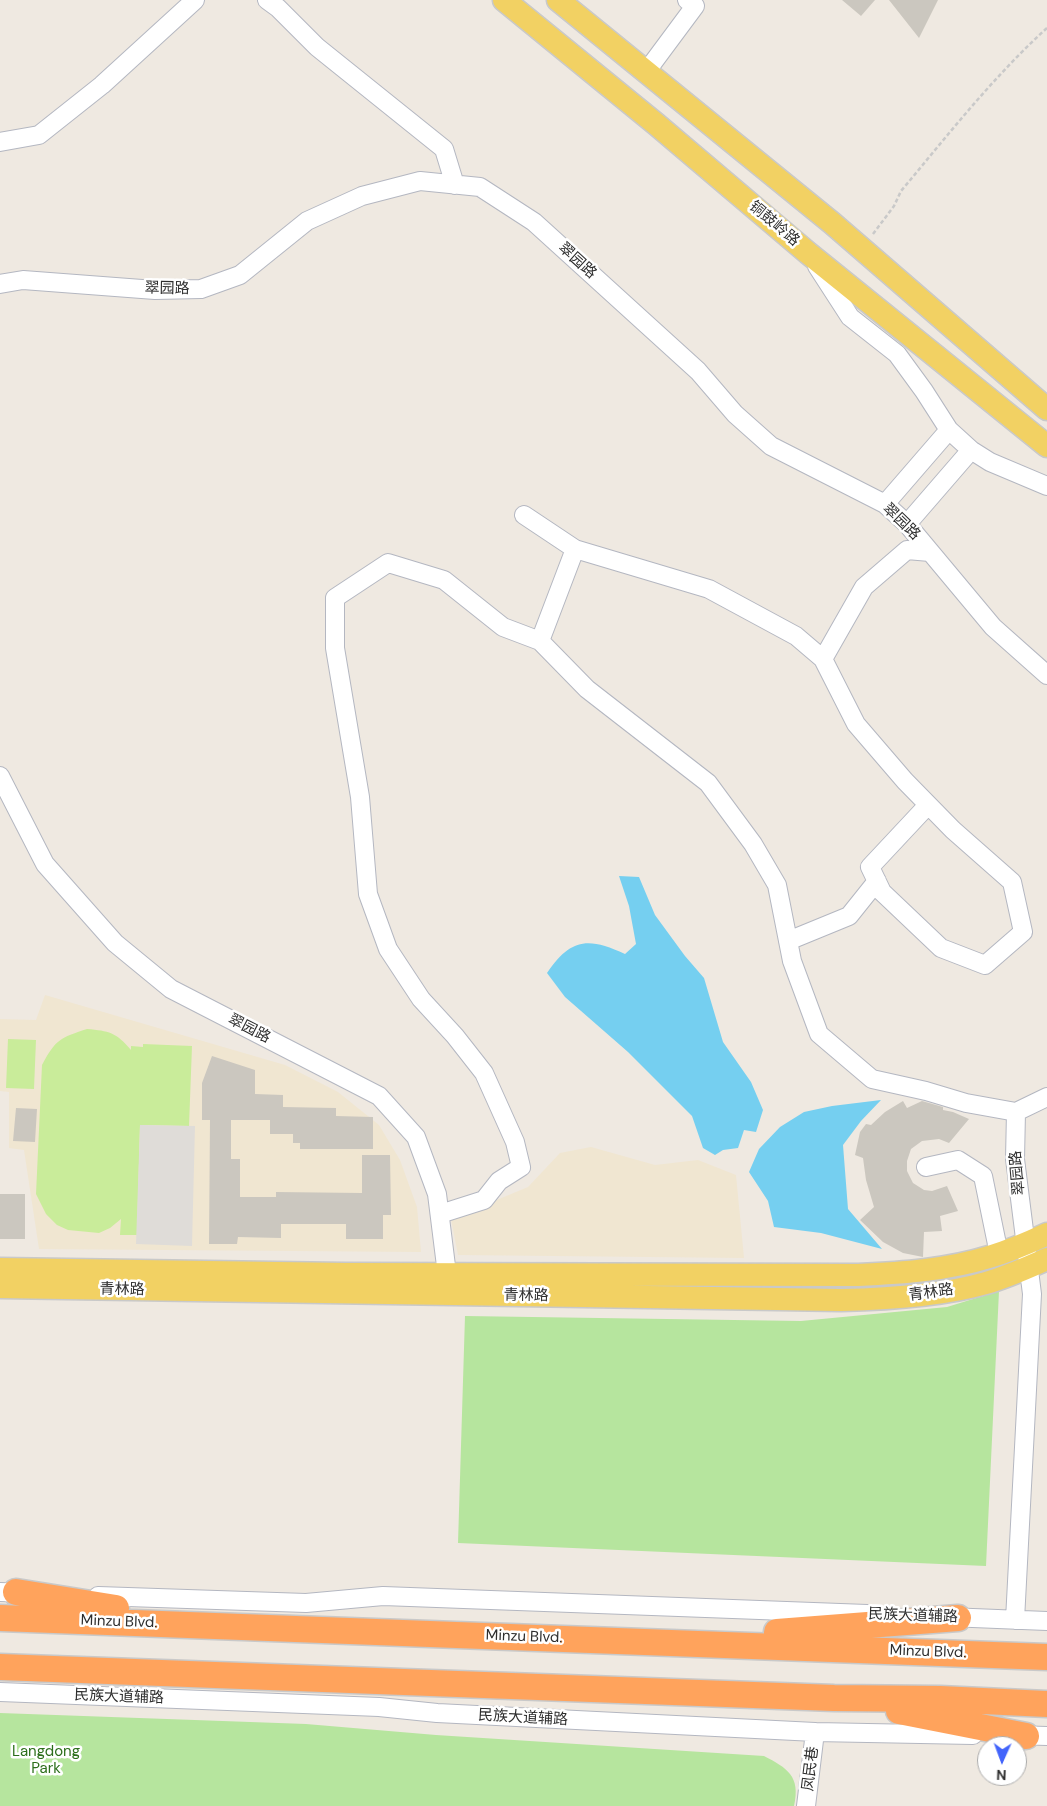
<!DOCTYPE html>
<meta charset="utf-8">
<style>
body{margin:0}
#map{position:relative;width:1047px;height:1806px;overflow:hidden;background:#efe9e1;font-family:"DM Sans",sans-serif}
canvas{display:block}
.north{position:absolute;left:977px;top:1736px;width:50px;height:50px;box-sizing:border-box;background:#fff;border:1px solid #ababab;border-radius:50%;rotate:182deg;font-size:14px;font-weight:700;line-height:20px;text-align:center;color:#2e2e2e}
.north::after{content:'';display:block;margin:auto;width:18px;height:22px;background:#4264fb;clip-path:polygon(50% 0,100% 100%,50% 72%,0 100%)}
</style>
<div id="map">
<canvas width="1047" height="1806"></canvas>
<div class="north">N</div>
</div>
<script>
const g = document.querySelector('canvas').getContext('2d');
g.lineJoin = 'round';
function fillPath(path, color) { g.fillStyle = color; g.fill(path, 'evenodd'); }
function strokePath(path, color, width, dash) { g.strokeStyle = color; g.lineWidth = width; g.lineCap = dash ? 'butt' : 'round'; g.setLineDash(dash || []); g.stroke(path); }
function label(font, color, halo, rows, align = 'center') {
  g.font = font + ' "DM Sans","Noto Sans SC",sans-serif'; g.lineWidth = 5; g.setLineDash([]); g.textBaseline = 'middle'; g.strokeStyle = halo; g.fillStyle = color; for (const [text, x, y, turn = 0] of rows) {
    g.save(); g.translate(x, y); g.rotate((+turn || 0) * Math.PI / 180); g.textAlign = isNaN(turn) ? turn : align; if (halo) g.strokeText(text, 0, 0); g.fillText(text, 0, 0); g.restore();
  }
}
fillPath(new Path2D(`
 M45 995 285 1065 338 1092 379 1125 400 1160 417 1207 421 1252 39 1249 24 1150 9 1148V1092L0 1091V1019L36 1020Z
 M591 1147 655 1165 698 1160 736 1175 744 1258 458 1255 451 1219 528 1187 560 1153Z`), '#f0e6d1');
fillPath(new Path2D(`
 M999 1291 986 1566 458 1543 465 1316 801 1321 947 1307Z
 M0 1713 306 1724 436 1735 764 1756C787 1768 801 1776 794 1806H0Z`), '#b6e59e');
fillPath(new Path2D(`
 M87 1029C109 1031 116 1032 131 1050V1046L143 1047V1044L192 1046 189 1126 140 1125 137 1235H120L121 1219 110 1228 99 1233 68 1230 57 1225 46 1214 36 1194 42 1065C56 1039 60 1038 87 1029Z
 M8 1039 36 1040 34 1089 6 1088Z`), '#c9ec9a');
fillPath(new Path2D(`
 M140 1125 195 1126 192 1246 136 1244Z`), '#dfdcd8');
fillPath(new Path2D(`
 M619 876 639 877 655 915 685 956 704 978 723 1042 751 1082 763 1110 756 1132 744 1130 738 1148 723 1150 715 1155 703 1148 692 1116 628 1052 565 997 547 973C571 938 588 937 625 954L636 944 629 906Z
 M881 1100 861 1121 843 1145 848 1209 882 1249 821 1233 774 1227 768 1201 749 1172 759 1149 780 1127 804 1112 832 1106Z`), '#75cff0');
fillPath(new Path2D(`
 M842 0H875L861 16Z
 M889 0H938L919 38Z
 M212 1056 255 1070V1094L283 1095V1107L336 1108V1116L373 1117V1149H300V1143H293V1134H270V1120H231V1159H240V1197H276V1192L362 1193V1155H390L391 1215H383V1239H346V1224H281V1238L238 1237 237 1244H209L210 1120H202V1083Z
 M903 1101 907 1108 922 1101 943 1107V1110L953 1112 969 1119 949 1143 939 1139 922 1141 911 1149 907 1161V1171L913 1183 924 1190 932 1191 947 1186 958 1211 940 1216 942 1231 924 1232 923 1257 903 1253 883 1242 860 1220 874 1207 866 1180 863 1158 855 1155 860 1132 866 1124 871 1125 885 1112Z
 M16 1108 37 1109 35 1142 13 1141Z
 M0 1194H25V1239H0Z`), '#cbc7bf');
const minor = new Path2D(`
 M267 0 278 8 317 47 444 149 455 185
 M646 72 695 6 687 0
 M0 142 39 135 102 85 195 0
 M817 266 850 317 897 354 924 391 949 430 971 450 990 462 1047 486
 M0 284 23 280 155 290 201 289 240 275 307 221 362 196 420 181 480 187 534 222 698 371 735 414 771 446 885 504 907 524 993 627 1047 675
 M885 504 949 430
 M524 515 575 549
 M907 524 971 450
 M540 641 575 549 709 589 796 636 823 659 856 724 905 781 953 830 1012 882 1023 932 985 965 941 948 882 892 870 867 928 805
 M823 659 864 587 907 550 930 552
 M0 776 45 864 115 943 171 989 379 1096 416 1137 437 1194 447 1274V1287
 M788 941 849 916 877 881
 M926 1167 958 1160 983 1176 999 1254
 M440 1214 484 1200 499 1181 521 1167 515 1142 484 1073 455 1036 421 999 388 949 368 894 360 797 335 648V598L388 563 444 580 503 627 540 641 587 689 708 783 753 844 777 885 792 961 819 1034 872 1079 926 1091 966 1103 1016 1112
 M0 1592 27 1593
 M98 1596 306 1603 383 1596 867 1614
 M948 1617 1047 1621
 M1015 1620 1032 1294 1015 1159 1016 1112 1047 1097
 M0 1692 379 1707 437 1713 815 1732 973 1735
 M1014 1735 1047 1736
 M806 1806 815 1732`);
const major = new Path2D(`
 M504 0 656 124 808 253 1047 446
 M558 0 832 223 1047 409
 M0 1269 345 1274 858 1275C902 1273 947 1270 989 1257 1009 1251 1028 1243 1047 1234
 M0 1287 841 1300C888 1299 941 1296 986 1283 1007 1277 1027 1268 1047 1259`);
const highway = new Path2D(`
 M16 1592 116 1608
 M0 1618 1047 1657
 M777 1632 958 1618
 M0 1667 834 1698 940 1699 1047 1704
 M899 1711 1026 1736`);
strokePath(minor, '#b4b7c1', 20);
strokePath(major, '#c9c9c9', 25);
strokePath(highway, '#c9c9c9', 29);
strokePath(new Path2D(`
 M873 234 894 206 901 191C948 135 993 77 1047 28`), '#c9c9c9', 2.5, [4, 2.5]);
strokePath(minor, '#fff', 18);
strokePath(major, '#f2d163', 22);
strokePath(highway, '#ffa35c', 26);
label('15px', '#2e2e2e', '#fff', [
 ["铜鼓岭路",774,224,40],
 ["翠园路",577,261,42],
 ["翠园路",167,289,1],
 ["翠园路",901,522,44],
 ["翠园路",249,1029,27],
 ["翠园路",1018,1173,-95],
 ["青林路",122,1290,1],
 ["青林路",931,1293,-8],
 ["青林路",526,1296,1],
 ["民族大道辅路",913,1616,2],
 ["Minzu Blvd.",119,1622,2],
 ["Minzu Blvd.",524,1637,2],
 ["Minzu Blvd.",928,1652,2],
 ["民族大道辅路",119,1697,2],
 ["民族大道辅路",523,1718,3],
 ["凤民巷",811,1769,-83]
]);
label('15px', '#2c6e1b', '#fff', [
 ["Langdong",46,1752],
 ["Park",46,1769]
]);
</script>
